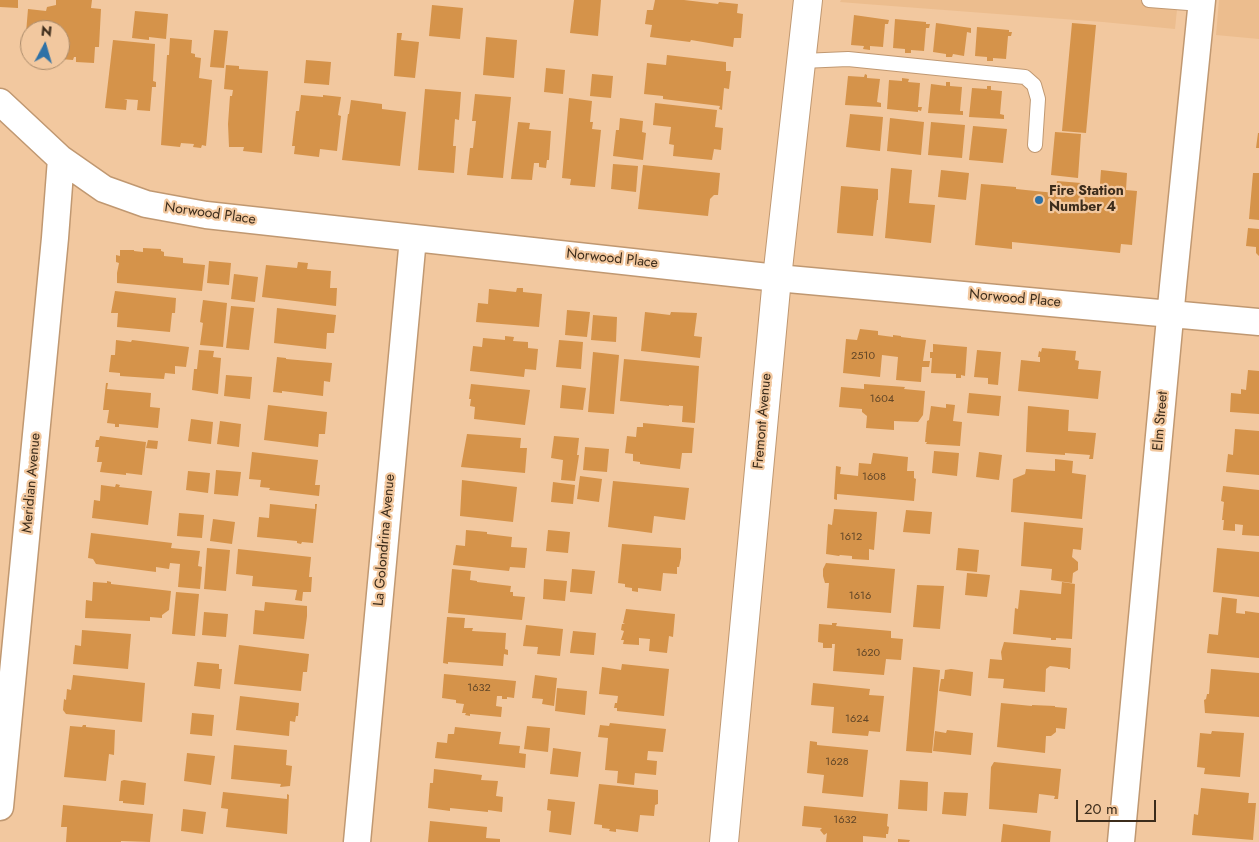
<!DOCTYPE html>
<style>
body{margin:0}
#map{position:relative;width:1259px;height:842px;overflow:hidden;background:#f2c89f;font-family:Jost,sans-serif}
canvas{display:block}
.north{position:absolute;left:20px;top:20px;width:50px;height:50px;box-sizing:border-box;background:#f2c89f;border:1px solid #a98a6a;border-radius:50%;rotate:6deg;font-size:14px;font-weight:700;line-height:20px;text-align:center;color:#3c2c1b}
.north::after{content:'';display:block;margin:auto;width:18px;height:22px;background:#2e71a6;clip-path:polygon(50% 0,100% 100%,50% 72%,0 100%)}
.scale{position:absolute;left:1076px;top:800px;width:80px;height:22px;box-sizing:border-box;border:2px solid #3c2c1b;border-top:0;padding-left:6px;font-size:15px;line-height:18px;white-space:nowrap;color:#3c2c1b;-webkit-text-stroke:4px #f2c89f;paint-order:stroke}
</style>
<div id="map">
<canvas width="1259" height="842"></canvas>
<div class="north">N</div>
<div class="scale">20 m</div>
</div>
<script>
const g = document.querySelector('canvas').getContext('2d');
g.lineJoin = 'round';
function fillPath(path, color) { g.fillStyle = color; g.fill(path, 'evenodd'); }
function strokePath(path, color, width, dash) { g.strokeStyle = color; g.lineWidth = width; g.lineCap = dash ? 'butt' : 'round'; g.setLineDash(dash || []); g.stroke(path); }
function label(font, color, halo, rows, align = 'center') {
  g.font = font + ' Jost,sans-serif'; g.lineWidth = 4.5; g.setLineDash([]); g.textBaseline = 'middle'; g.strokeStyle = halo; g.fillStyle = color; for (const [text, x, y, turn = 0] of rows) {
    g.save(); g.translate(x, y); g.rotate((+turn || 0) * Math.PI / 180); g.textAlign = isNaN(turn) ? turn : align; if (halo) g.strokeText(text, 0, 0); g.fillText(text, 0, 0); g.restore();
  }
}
fillPath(new Path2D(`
 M841 0H1178L1175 29 1103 22 865 4 840 2Z
 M1219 0H1259V39L1216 35Z`), '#ecbd8e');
fillPath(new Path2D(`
 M0 0H18V8L0 7Z
 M56 0H92L91 8 101 9 99 47H95L94 63 76 62V57H74L73 60 60 59V30H30V34L26 33 28 9 46 11 47 7 56 5Z
 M574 0H601L598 36 570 33Z
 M655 0H684L718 4 719 2 738 4 737 13 743 14 741 38H734L733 47 691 40 690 42 650 37 652 25 645 24 647 10H653Z
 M432 5 463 8 460 39 429 36Z
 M135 11 168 14 166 39 149 37V40L132 38Z
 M854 15 889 20 888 24H885L883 47 870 46V50L863 49 864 46 851 45Z
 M895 19 926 22V24H930L929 28H926L924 51 911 50V53H905V49L893 48Z
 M936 23 971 28V33L967 32 964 56 953 54 952 57H946V54L933 52Z
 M1072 23 1096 25 1086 133 1062 131Z
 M977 27 1009 30V32H1012L1011 36H1008L1006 59 993 58V61H987V57L975 56Z
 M214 30 228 31 224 68 210 67Z
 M397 33H402L401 40 419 42 415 78 394 76Z
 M486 37 517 40 514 78 483 75Z
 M170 38 192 40 191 53 195 54V57L201 58 199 78 212 80 206 146 202 145 201 148 193 147 194 144 181 143 180 147 161 145 167 55H169Z
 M113 40 155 44 153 81 156 82V87H152L150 111 137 110 138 100 124 99 127 100 126 110 105 108Z
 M667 55 726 62V71H731L729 89 724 88 722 110 719 109 720 106 663 99V96L644 94 647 63 666 65Z
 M306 60 331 62 329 85 304 83Z
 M226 65 239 66V69L268 71 262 153 243 151 244 147H229L228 124 230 96H232L233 90 224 89Z
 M546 68 565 70 563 94 544 92Z
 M592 74 613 76 611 98 590 96Z
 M865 74 867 75V78L880 79 877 102 881 103V107L845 105 848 76 864 77Z
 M902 78 909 79 908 82 920 83 918 107H922L921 111 918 110V112L887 109 889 80 902 81Z
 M946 82H950V86L962 87 960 111H963V115L928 113 931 84 946 86Z
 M987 86H991V90L1002 91 1000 114 1004 115V119L969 117 972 88 987 89Z
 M425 89 461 92 459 120 455 119 453 146H456L454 173 418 170Z
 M475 94 511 97 503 178 467 175 470 148H473L476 121H472Z
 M301 95 323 97V95L341 97 338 115 341 116 337 151 320 149 319 157 294 154 295 146H292L296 111H299Z
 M569 98 592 101 590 122H593L592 129 601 130 595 187 570 185 571 179 562 178Z
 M351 100 382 104V109L406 112 400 166 342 160 348 114H349Z
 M655 103 717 110 715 127 723 128 721 150 714 149 712 160 673 156 674 145 669 144 671 127 653 125Z
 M850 114 883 117 880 151 846 147Z
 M620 118 643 121 642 132 646 133 643 160 613 156 616 130H619Z
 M890 118 924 122 921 155 887 151Z
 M518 122 530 123 529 129 551 131 549 160H547L546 168 539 167V163H534L532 180 511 179Z
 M931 122 965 125 962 158 928 155Z
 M973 126 1007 129 1003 163 969 160Z
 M1055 132 1081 134 1078 178 1051 175Z
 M1258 133H1259V148H1256Z
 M613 164 638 166 636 192 611 189Z
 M643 165 720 173 718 195H714L710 199 708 216 638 209Z
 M891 168 912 170 909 203 935 205 931 243 885 238Z
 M941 170 969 173 966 200 938 197Z
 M1101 170 1127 173 1126 190 1137 191 1132 245 1121 244 1120 253 1012 242V249L975 245 981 184 1016 187V189L1055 193 1057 181 1081 183V196L1099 197Z
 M1253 173H1259V220L1249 219Z
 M841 186 878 189V200H877L873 236 837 233Z
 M1248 228 1259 229V256L1256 253V247L1246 246Z
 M143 248 161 249V251L164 252V256L183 258V263L205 265 202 291 117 283V273L119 263 116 262V255L120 256V250H134V251L143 252Z
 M209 261 231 263 229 285 207 283Z
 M298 262 308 263 307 269 331 271 330 288H337L336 306 262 297 266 265 297 268Z
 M234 274 258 277 255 302 231 299Z
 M517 288H523V292L542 294 539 327 476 322 478 303 488 304 489 289 516 292Z
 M115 291 176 298 175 313H172L170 332 117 327 118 313H111Z
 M203 300 227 303 223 347 200 345 203 323 200 322Z
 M231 306 254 308 249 350 226 348Z
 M277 308 336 315 334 333H327L326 349 274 343Z
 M567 310 590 312 587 337 565 335Z
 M645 312 670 315 671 312 697 313 694 336 702 337 700 358 641 351Z
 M593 315 617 317 616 342 591 340Z
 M860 329 878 331V335L893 337V335L901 336V337L926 340 923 361H930L929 367H922L921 382 896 380 898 357 882 355 880 377 843 373 846 339 857 340Z
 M505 336 514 337 513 341 528 342V348L538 349 536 370 525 369 524 377 470 371 473 346 482 347 483 338 505 340Z
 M116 340 131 342 132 340 189 347 186 367 175 366V374L165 373 164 379 120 376V373L109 372 111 355H115Z
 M559 340 583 342 581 369 556 367Z
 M933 344 967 347 965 376 961 375V378H956V374L931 373 932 358H930V352H933Z
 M1042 348 1076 351 1075 360 1079 361 1078 369 1101 371 1098 399 1018 391 1021 360 1040 362V357H1038L1039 351 1041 352Z
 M199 350 214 351 213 357 221 358 218 394 192 390 194 369H197Z
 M977 350 1001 352 998 385 988 384V378L974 377Z
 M593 352 619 355 614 414 588 412Z
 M277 357 286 358V359L332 363 330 382 324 381 323 396 282 391V393L273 392Z
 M624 359 699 366 695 423 682 422 683 406 669 405V406L620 401Z
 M1248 370 1259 371V414L1230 412 1231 393 1241 394V389L1246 390Z
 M226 375 252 377 250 399 224 396Z
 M106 383H108L107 389 151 393 150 407 160 408 158 428 119 424V427H115V424L107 423 109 410H103Z
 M471 384 530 390 525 425 474 419 475 407 470 406 471 399H469Z
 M864 384 905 387 904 389 925 391 923 415 918 422 894 421V430L866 428 867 416 862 412V409L839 407 841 387 864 389Z
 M562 385 586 388 583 410 560 408Z
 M969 393 1001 396 999 416 967 413Z
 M946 404 955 405 953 421 962 422 960 446 926 444 927 442H925L927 421 929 420 931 406 946 408Z
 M268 405 327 412 325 434H319L318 447 264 440Z
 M1028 406 1069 410 1068 431 1096 433 1093 459H1089L1090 455 1065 453V455L1026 452Z
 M191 419 213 422 211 444 188 441Z
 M220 421 241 424 239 447 217 444Z
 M643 423 694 428 692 453H682L680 469 640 464V462L633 461V454L625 453 627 436 636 437 637 427H643Z
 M1235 429 1259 431V475L1226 472 1228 454 1233 455Z
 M467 434 521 438 520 448H527L525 473 461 467Z
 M100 436 146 442 142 475 126 473V475L100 472 102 462H97L99 447H95L96 440H99Z
 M554 436 579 438 577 455H579L575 481 561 480 563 460 551 458Z
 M148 440 158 441 157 449 146 448Z
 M585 447 609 449 607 472 583 470Z
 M934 451 959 453 957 476 932 473Z
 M252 452 318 460 315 485H320L319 496 269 490 270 488 260 487 261 480 249 479Z
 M979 452 1002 455 999 480 976 477Z
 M873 453 908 457 907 471H914V478L916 479 914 501 837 494V500L834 499 836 466 841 467 840 474 858 476 859 463 871 464Z
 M1055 459 1073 461 1072 473 1086 475 1082 519 1011 512 1013 479 1025 474 1026 469 1055 471Z
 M216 470 241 472 238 496 214 494Z
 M188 471 210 473 208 493 186 490Z
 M580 476 602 479 599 502 577 499Z
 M462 480 517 487 513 522 460 516Z
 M613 481 689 488 685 520 654 516 652 533 608 527Z
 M553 482 575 485 573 504 551 502Z
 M116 484 120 485 119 487 152 491 148 525 92 518 94 500 100 501 101 485 115 487Z
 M1223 486 1259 490V536L1242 535 1243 525 1235 524V531L1223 530 1224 520H1222L1224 502 1221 501Z
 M270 504 315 509V504H317L313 543 302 542 301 544 297 543V541L257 537 259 517 269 518Z
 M834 509 877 512 874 550 869 549V560L852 559V556L840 555 839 556 826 554 828 524 832 525Z
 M906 510 932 512 930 534 903 532Z
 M179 513 204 515 202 538 177 536Z
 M213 519 235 522 232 544 210 541Z
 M1024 522 1083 528 1081 550 1073 549 1072 557 1078 562V570L1073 573 1072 583 1051 580 1052 569 1021 566Z
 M466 530 487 532V534L512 537 511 547 527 548 525 568 510 567 509 571 453 565 456 545 465 546Z
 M548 530 570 532 568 553 546 551Z
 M91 533 172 543 171 548 200 551 198 566 202 567 200 589 178 587 180 564 170 563 169 569 156 567V572L96 564 93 559 88 558Z
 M622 544 681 548V558L679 567H677V574L663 573 661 591 638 588V592L632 591V588L625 587V584L618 583Z
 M207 548 230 550 226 591 204 589Z
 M958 548 979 550 977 572 956 570Z
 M1217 548 1259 552V597L1213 592Z
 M238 549 311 557 309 577H312L311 592H303L302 601 295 600 297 590 252 586 253 576 236 574Z
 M826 563 895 569 891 613 827 608 829 583H825L823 576V569Z
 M452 569 471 571 470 580 477 581V582L511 586 510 592H513V596L525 597 522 620 448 613Z
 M572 569 595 571 592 594 570 592Z
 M967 573 990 575 987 597 965 595Z
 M544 579 567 581 565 601 543 599Z
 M107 581 111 582V584L171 591 169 610 162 615V618L150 617V621L85 618 86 600 92 601 93 582 107 583Z
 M1062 582 1075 584 1072 639 1056 638V640H1051V638L1013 634 1015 608 1018 609 1020 590 1061 594Z
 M917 585 944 586 940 629 913 627Z
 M176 592 199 594 195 636 172 634Z
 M1222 597 1237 599 1236 613 1245 614V611L1259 613V658L1207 653 1209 634 1218 635Z
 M265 602 307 606V616L304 639 253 634 255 610 264 611Z
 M626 609 675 614 673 637 669 636 667 653 649 651 650 639 639 638V645L623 644 624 640H621L624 631 621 630 622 624H625L623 623Z
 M204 612 228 614 226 637 202 635Z
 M447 617 465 618 464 628H473L472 631 506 633 505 649 508 650V655L504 654 503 666 448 662V664L443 663Z
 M832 623H837L836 626 891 631V638L903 639 901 660 886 659 884 675 833 671 835 644H832V648H823V643L818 642 819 624 832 625Z
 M526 625 563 629 560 656 537 654 538 647 523 646Z
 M82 630 131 634 128 669 73 664 75 645 81 646Z
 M573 631 596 633 594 655 570 653Z
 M1004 642 1071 648 1070 669H1068V668L1050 666 1046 669 1045 692 1003 688 1004 679 988 678 990 659 1002 660 1001 652Z
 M239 645 309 654 307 672H303L301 691 234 684Z
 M197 662 219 664V669H222L220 689 194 686Z
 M622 664 669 669 664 716 617 711V708H614L615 703H617L618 696 599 694 602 667 621 670Z
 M913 667 940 670 932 753 906 751Z
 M951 669 973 672 971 696 939 691 941 679H944L945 670Z
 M1211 669 1259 673V717L1205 713 1204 700 1206 699 1207 694H1209Z
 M444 674 516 681 514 698 507 697V699H502V696H497L496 706 502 707 501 717 470 714V716L465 715 466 713H462L464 704 456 703V700L442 698Z
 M73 675 145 683 142 722 66 714 63 710 64 699 66 700 67 689 71 690Z
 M535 675 557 678 554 706 542 704 543 699 532 698Z
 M813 683 870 689 869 695 884 696 880 732 869 731 868 736 832 733 834 707 811 705Z
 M557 688 587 691 585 715 555 711Z
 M240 696 299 703 298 716H296L295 722 290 721 289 736 236 730Z
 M1001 703 1032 706V705L1055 706V707L1067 708 1065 729 1056 728V732L1051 736H1046L1045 753 997 747Z
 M192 713 214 715 212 736 190 734Z
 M610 723 666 729 663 752 648 751 647 760 657 761 656 775 635 773 634 785 617 783 618 771 605 770 608 738 598 737 600 725 609 726Z
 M83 725H86V727L115 730 114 755 109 754 106 781 64 777 70 726 82 727Z
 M527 726 550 728 548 752 524 749Z
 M455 727 501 732 499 744 520 746 519 753 526 754 525 768 435 758 437 742 447 743 448 734H454Z
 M947 730 973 733 971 755 933 751 935 731 946 733Z
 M1212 731 1244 733 1240 777 1204 774 1205 768 1197 767 1200 733 1211 734Z
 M810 741 817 742V745L868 750 863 797 822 793 824 775 807 773Z
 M234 745 287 750 286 765 292 766 290 786 280 787 281 784 231 779Z
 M553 748 581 752 578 777 550 774Z
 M187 753 215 756 211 785 184 781Z
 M994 762 1061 769 1058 799H1054L1055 796 1039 794 1037 813 989 809 991 767Z
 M434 769 482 775 481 780 498 781 496 796 503 797 502 812 488 810V812L450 808V811L428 808 430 783H433Z
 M124 780 146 783 144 805 123 803V801H119L121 781Z
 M900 780 928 782 927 811 898 809Z
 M599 784 658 790V804L655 805 654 816 640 815 638 832 616 829V832L609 831 610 829 602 828V825L594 824Z
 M1201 788 1249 793 1248 803H1256L1253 840 1192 835 1194 814 1198 815Z
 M223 792 287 799V794L289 795 287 834 226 827 228 809 221 808Z
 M944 792 968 793 966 816 942 814Z
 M548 799 575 802 571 835 549 832 551 811 547 810Z
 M63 805 153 814 150 842 121 841V842H66L67 827H61Z
 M804 806 888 814 887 826 889 827 888 834H886V838L863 836V842H826L827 833 824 835 820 830 822 828 802 826Z
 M183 809 206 812 203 834 181 831Z
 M430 821 487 827 486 838 500 839V842H428Z
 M1003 824 1051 831 1050 842H1001Z
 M898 839 910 840 909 842H898Z`), '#d5934a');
const service = new Path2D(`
 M1149 0 1201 4
 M802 61 848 59 1025 77 1034 85 1038 99 1035 145`);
const minor = new Path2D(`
 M0 102 61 159 104 189 146 204 206 215 777 278 1259 322
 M0 807 55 238 61 159
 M357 842 413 238
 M1121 842 1173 286 1202 0`);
const secondary = new Path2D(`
 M724 842 777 278 808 0`);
strokePath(service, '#c09871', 16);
strokePath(minor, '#c09871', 29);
strokePath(secondary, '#c09871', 30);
strokePath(service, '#fff', 14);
strokePath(minor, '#fff', 26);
strokePath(secondary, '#fff', 28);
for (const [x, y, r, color] of [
 [1039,200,5,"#2e71a6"]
]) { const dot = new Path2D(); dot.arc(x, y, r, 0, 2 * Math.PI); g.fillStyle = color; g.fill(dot); strokePath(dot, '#f2c89f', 2); }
label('11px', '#624627', null, [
 ["2510",863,356],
 ["1604",882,399],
 ["1608",874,477],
 ["1612",851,537],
 ["1616",860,596],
 ["1620",868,653],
 ["1632",479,688],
 ["1624",857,719],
 ["1628",837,762],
 ["1632",845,820]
]);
label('bold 14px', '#3c2c1b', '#f2c89f', [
 ["Fire Station",1049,192],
 ["Number 4",1049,208]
], 'left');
label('14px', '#3c2c1b', '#f2c89f', [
 ["Norwood Place",210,214,8],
 ["Norwood Place",612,259,6],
 ["Norwood Place",1015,299,5],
 ["Fremont Avenue",763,421,-85],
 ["Elm Street",1161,421,-85],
 ["Meridian Avenue",32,483,-85],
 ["La Golondrina Avenue",385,540,-85]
]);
</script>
